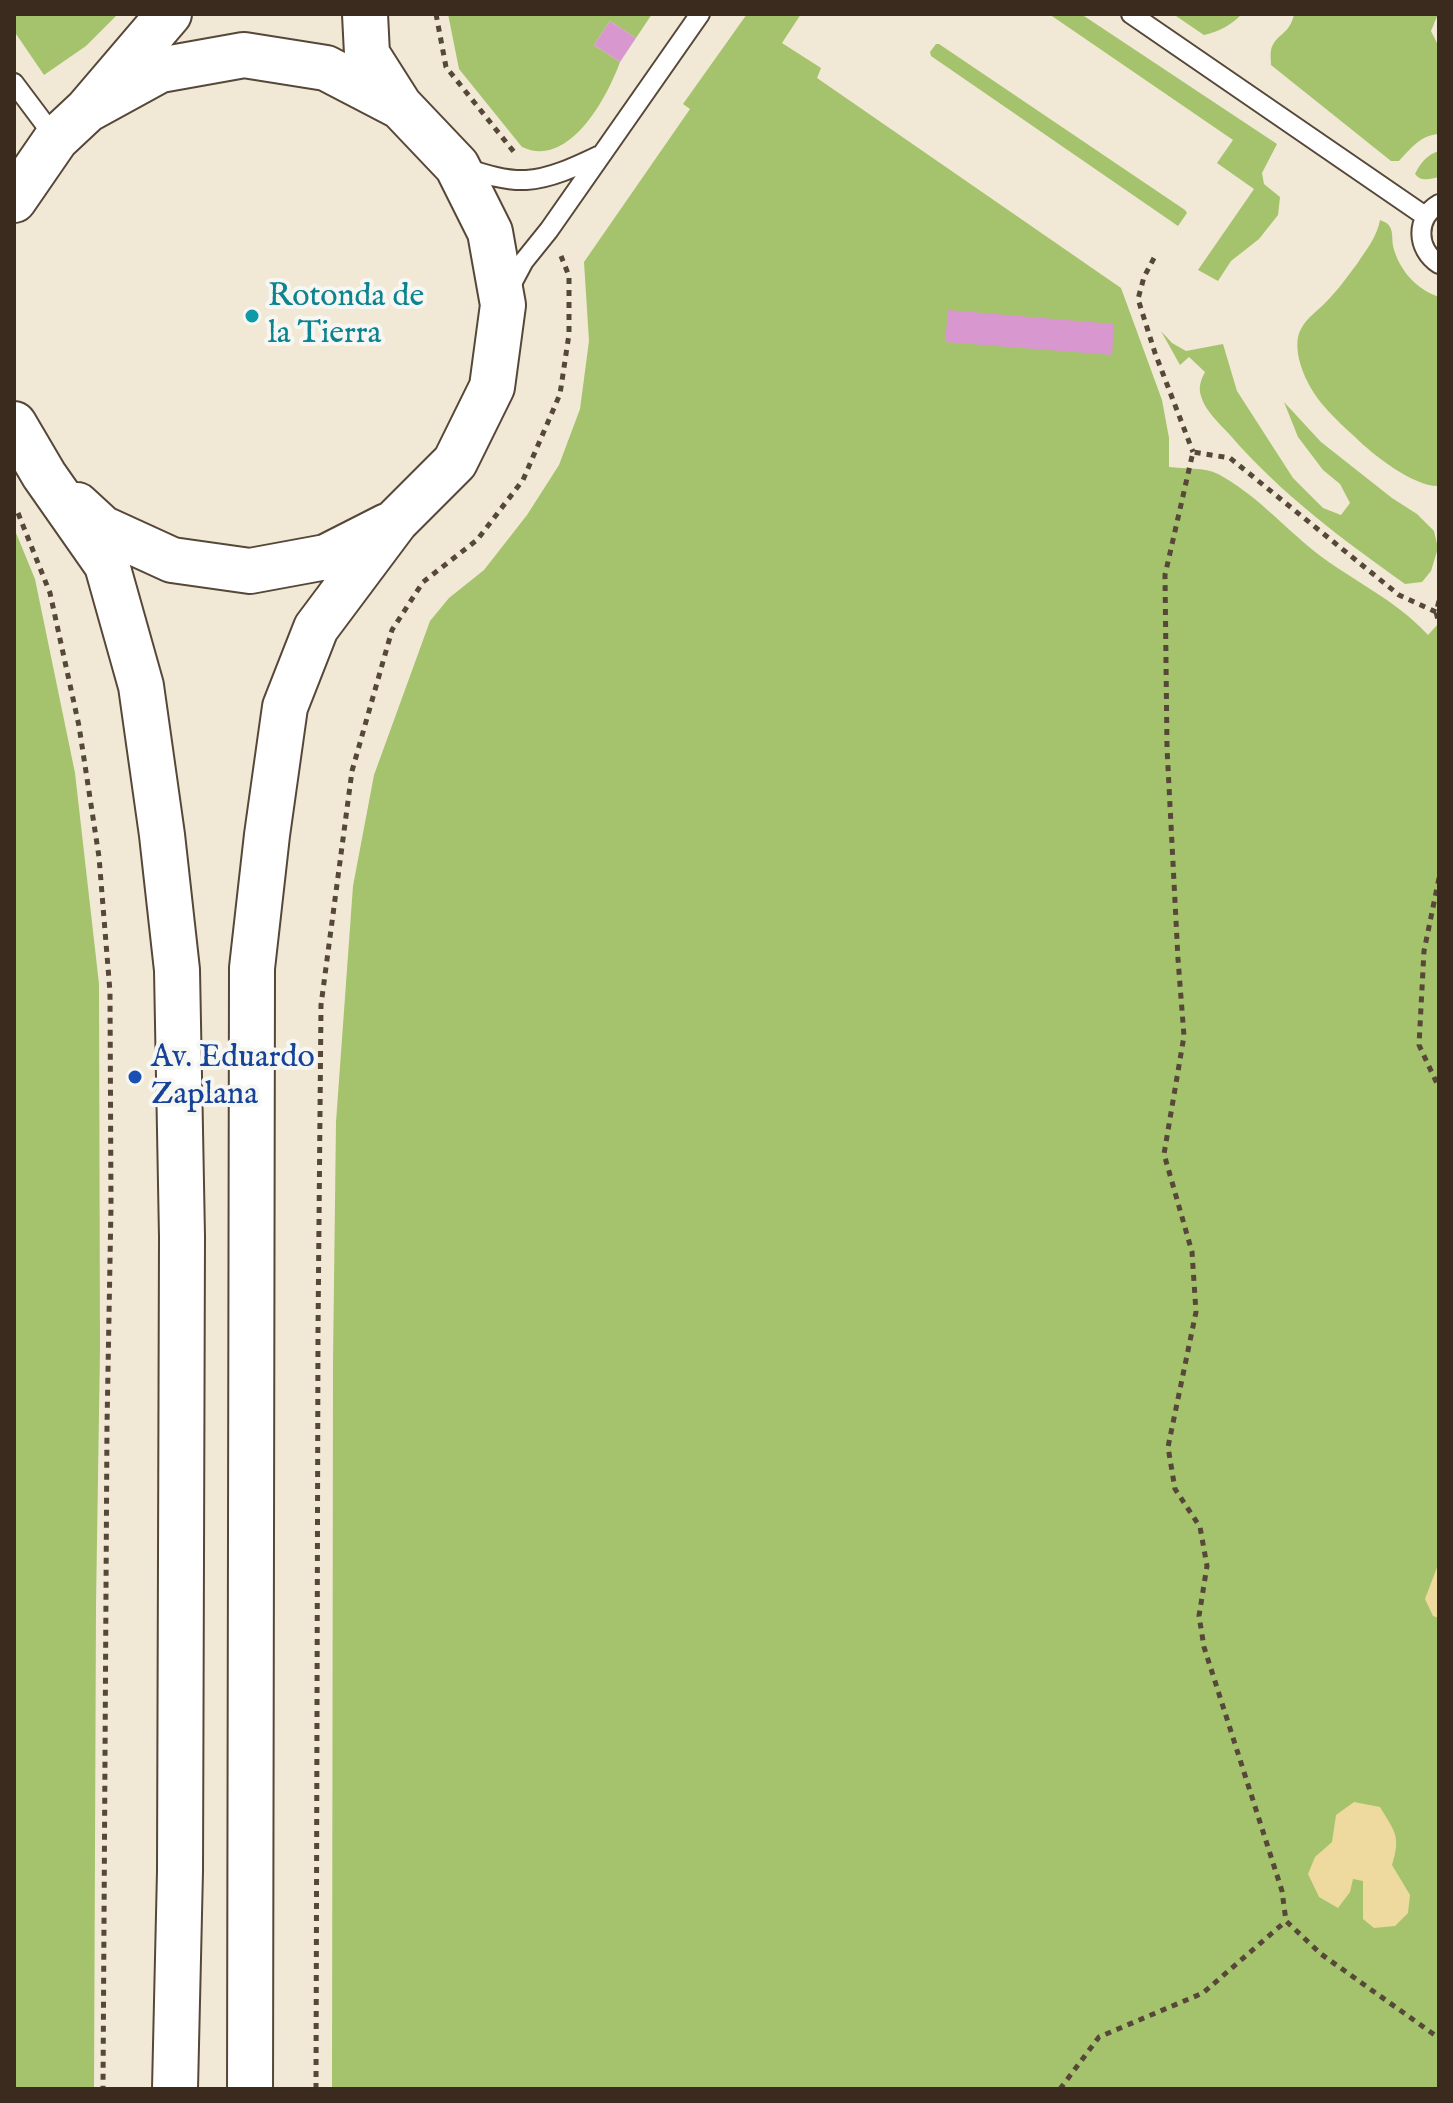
<!DOCTYPE html>
<style>
body{margin:0}
#map{position:relative;width:1453px;height:2103px;overflow:hidden;background:#f1e9d5;font-family:"IM FELL English",serif}
canvas{display:block}
.frame{position:absolute;inset:0;border:16px solid #3b2a1e;pointer-events:none}
</style>
<div id="map">
<canvas width="1453" height="2103"></canvas>
<div class="frame"></div>
</div>
<script>
const g = document.querySelector('canvas').getContext('2d');
g.lineJoin = 'round';
function fillPath(path, color) { g.fillStyle = color; g.fill(path, 'evenodd'); }
function strokePath(path, color, width, dash) { g.strokeStyle = color; g.lineWidth = width; g.lineCap = dash ? 'butt' : 'round'; g.setLineDash(dash || []); g.stroke(path); }
function label(font, color, halo, rows, align = 'center') {
  g.font = font + ' "IM FELL English",serif'; g.lineWidth = 8; g.setLineDash([]); g.textBaseline = 'middle'; g.strokeStyle = halo; g.fillStyle = color; for (const [text, x, y, turn = 0] of rows) {
    g.save(); g.translate(x, y); g.rotate((+turn || 0) * Math.PI / 180); g.textAlign = isNaN(turn) ? turn : align; if (halo) g.strokeText(text, 0, 0); g.fillText(text, 0, 0); g.restore();
  }
}
fillPath(new Path2D(`
 M14 14H118L86 46 44 75 14 31Z
 M448 14H652L636 38 610 21 594 45 620 62C607 98 569 169 522 147L459 69Z
 M747 14H801L782 43 821 68 817 78 1121 288 1162 400 1169 438V467C1183 469 1205 467 1218 474 1254 493 1282 525 1314 551 1352 581 1394 598 1428 635L1439 623V2089H332L333 1361 336 1122 353 886 374 775 430 621 449 598 484 570 527 515 559 465 580 409 589 341 584 262 690 109 683 104Z
 M1049 14H1081L1277 144 1262 173 1264 184 1280 197 1278 215 1259 239 1231 261 1218 281 1198 270 1254 189 1217 163 1233 140Z
 M1173 14H1242C1230 26 1220 31 1204 35Z
 M1294 14H1438L1431 31 1439 47V134C1421 135 1411 148 1399 161H1391L1271 65C1271 60 1270 55 1271 50 1275 34 1290 35 1294 14Z
 M936 44H939L1185 210 1187 213 1178 226 931 56 930 52Z
 M1439 151V177C1430 179 1421 182 1415 174 1420 163 1428 154 1439 151Z
 M1380 220C1384 222 1387 222 1390 227 1393 232 1392 240 1393 246 1399 270 1416 289 1439 297V401L1437 406 1439 408V486C1414 487 1373 455 1355 437 1329 413 1308 394 1299 359 1297 349 1296 337 1301 329 1307 317 1318 311 1326 302 1338 290 1347 277 1357 264 1366 250 1377 237 1380 220Z
 M1161 331 1172 343 1186 351 1223 344 1237 391 1293 478 1323 508 1341 515 1350 503 1340 484 1323 470 1298 437 1284 402 1321 442 1392 498 1417 514 1434 531 1438 548 1431 571 1422 582 1405 584C1342 539 1281 494 1230 435 1220 424 1205 411 1201 396 1198 387 1201 380 1205 372L1189 357 1180 365Z
 M14 528 35 579 75 773 99 984 100 1350 96 1604 94 2089H14Z`), '#a4c36c');
fillPath(new Path2D(`
 M1439 1562V1618L1433 1616 1425 1599Z
 M1354 1802 1380 1807C1395 1832 1401 1836 1392 1865L1410 1895 1408 1913 1395 1926 1374 1928 1363 1919V1881L1353 1879 1350 1892 1338 1908 1319 1897 1308 1874 1315 1857 1332 1842 1336 1815Z`), '#eeda9e');
fillPath(new Path2D(`
 M610 21 636 38 620 62 594 45Z
 M948 310 1114 324 1112 355 945 342Z`), '#d897cf');
const lane = new Path2D(`
 M1131 14 1425 216
 M14 83 56 139
 M465 168C484 174 506 181 526 180 550 179 577 166 598 156
 M1439 204C1415 218 1416 249 1439 264
 M508 291 524 261 549 230 700 14`);
const secondary = new Path2D(`
 M87 110 160 70 244 55 326 68 399 106
 M14 200 56 139 87 110 169 14
 M14 424 44 475 107 565 141 686 162 835 177 970 182 1237 180 1871 175 2089
 M77 505 102 528 172 560 250 571 326 557 387 526
 M250 2089 252 968 267 835 285 707 316 628 396 521 455 462 492 387 503 305 490 232 457 166 400 106 367 54 365 14`);
strokePath(lane, '#564739', 22);
strokePath(secondary, '#564739', 48);
strokePath(new Path2D(`
 M436 14 446 67 514 152
 M1154 258 1144 277 1138 299 1155 353 1193 452
 M18 513 50 593 79 726 99 857 110 992 111 1206 107 1425 103 2089
 M1439 601 1436 612 1439 624
 M1436 612 1399 595 1230 458 1193 452 1165 575 1167 748 1178 959 1184 1036 1164 1154 1192 1252 1196 1312 1168 1447 1175 1489 1200 1527 1207 1566 1199 1616 1204 1647 1282 1891 1286 1921 1321 1954 1439 2038
 M1439 878 1424 951 1419 1045 1439 1088
 M316 2089 318 1332 321 1005 352 771 392 630 423 582 477 540 523 480 560 394 569 334V276L561 256
 M1060 2089 1099 2037 1203 1993 1286 1921`), '#564739', 5, [6, 6]);
strokePath(lane, '#fff', 18);
strokePath(secondary, '#fff', 44);
for (const [x, y, r, color] of [
 [252,316,8,"#0f9aa8"],
 [135,1077,8,"#1a4fb4"]
]) { const dot = new Path2D(); dot.arc(x, y, r, 0, 2 * Math.PI); g.fillStyle = color; g.fill(dot); strokePath(dot, '#f6f6f2', 3); }
label('32px', '#0d838f', '#f6f6f2', [
 ["Rotonda de",268,298],
 ["la Tierra",268,335]
], 'left');
label('32px', '#164399', '#f6f6f2', [
 ["Av. Eduardo",151,1059],
 ["Zaplana",151,1096]
], 'left');
</script>
